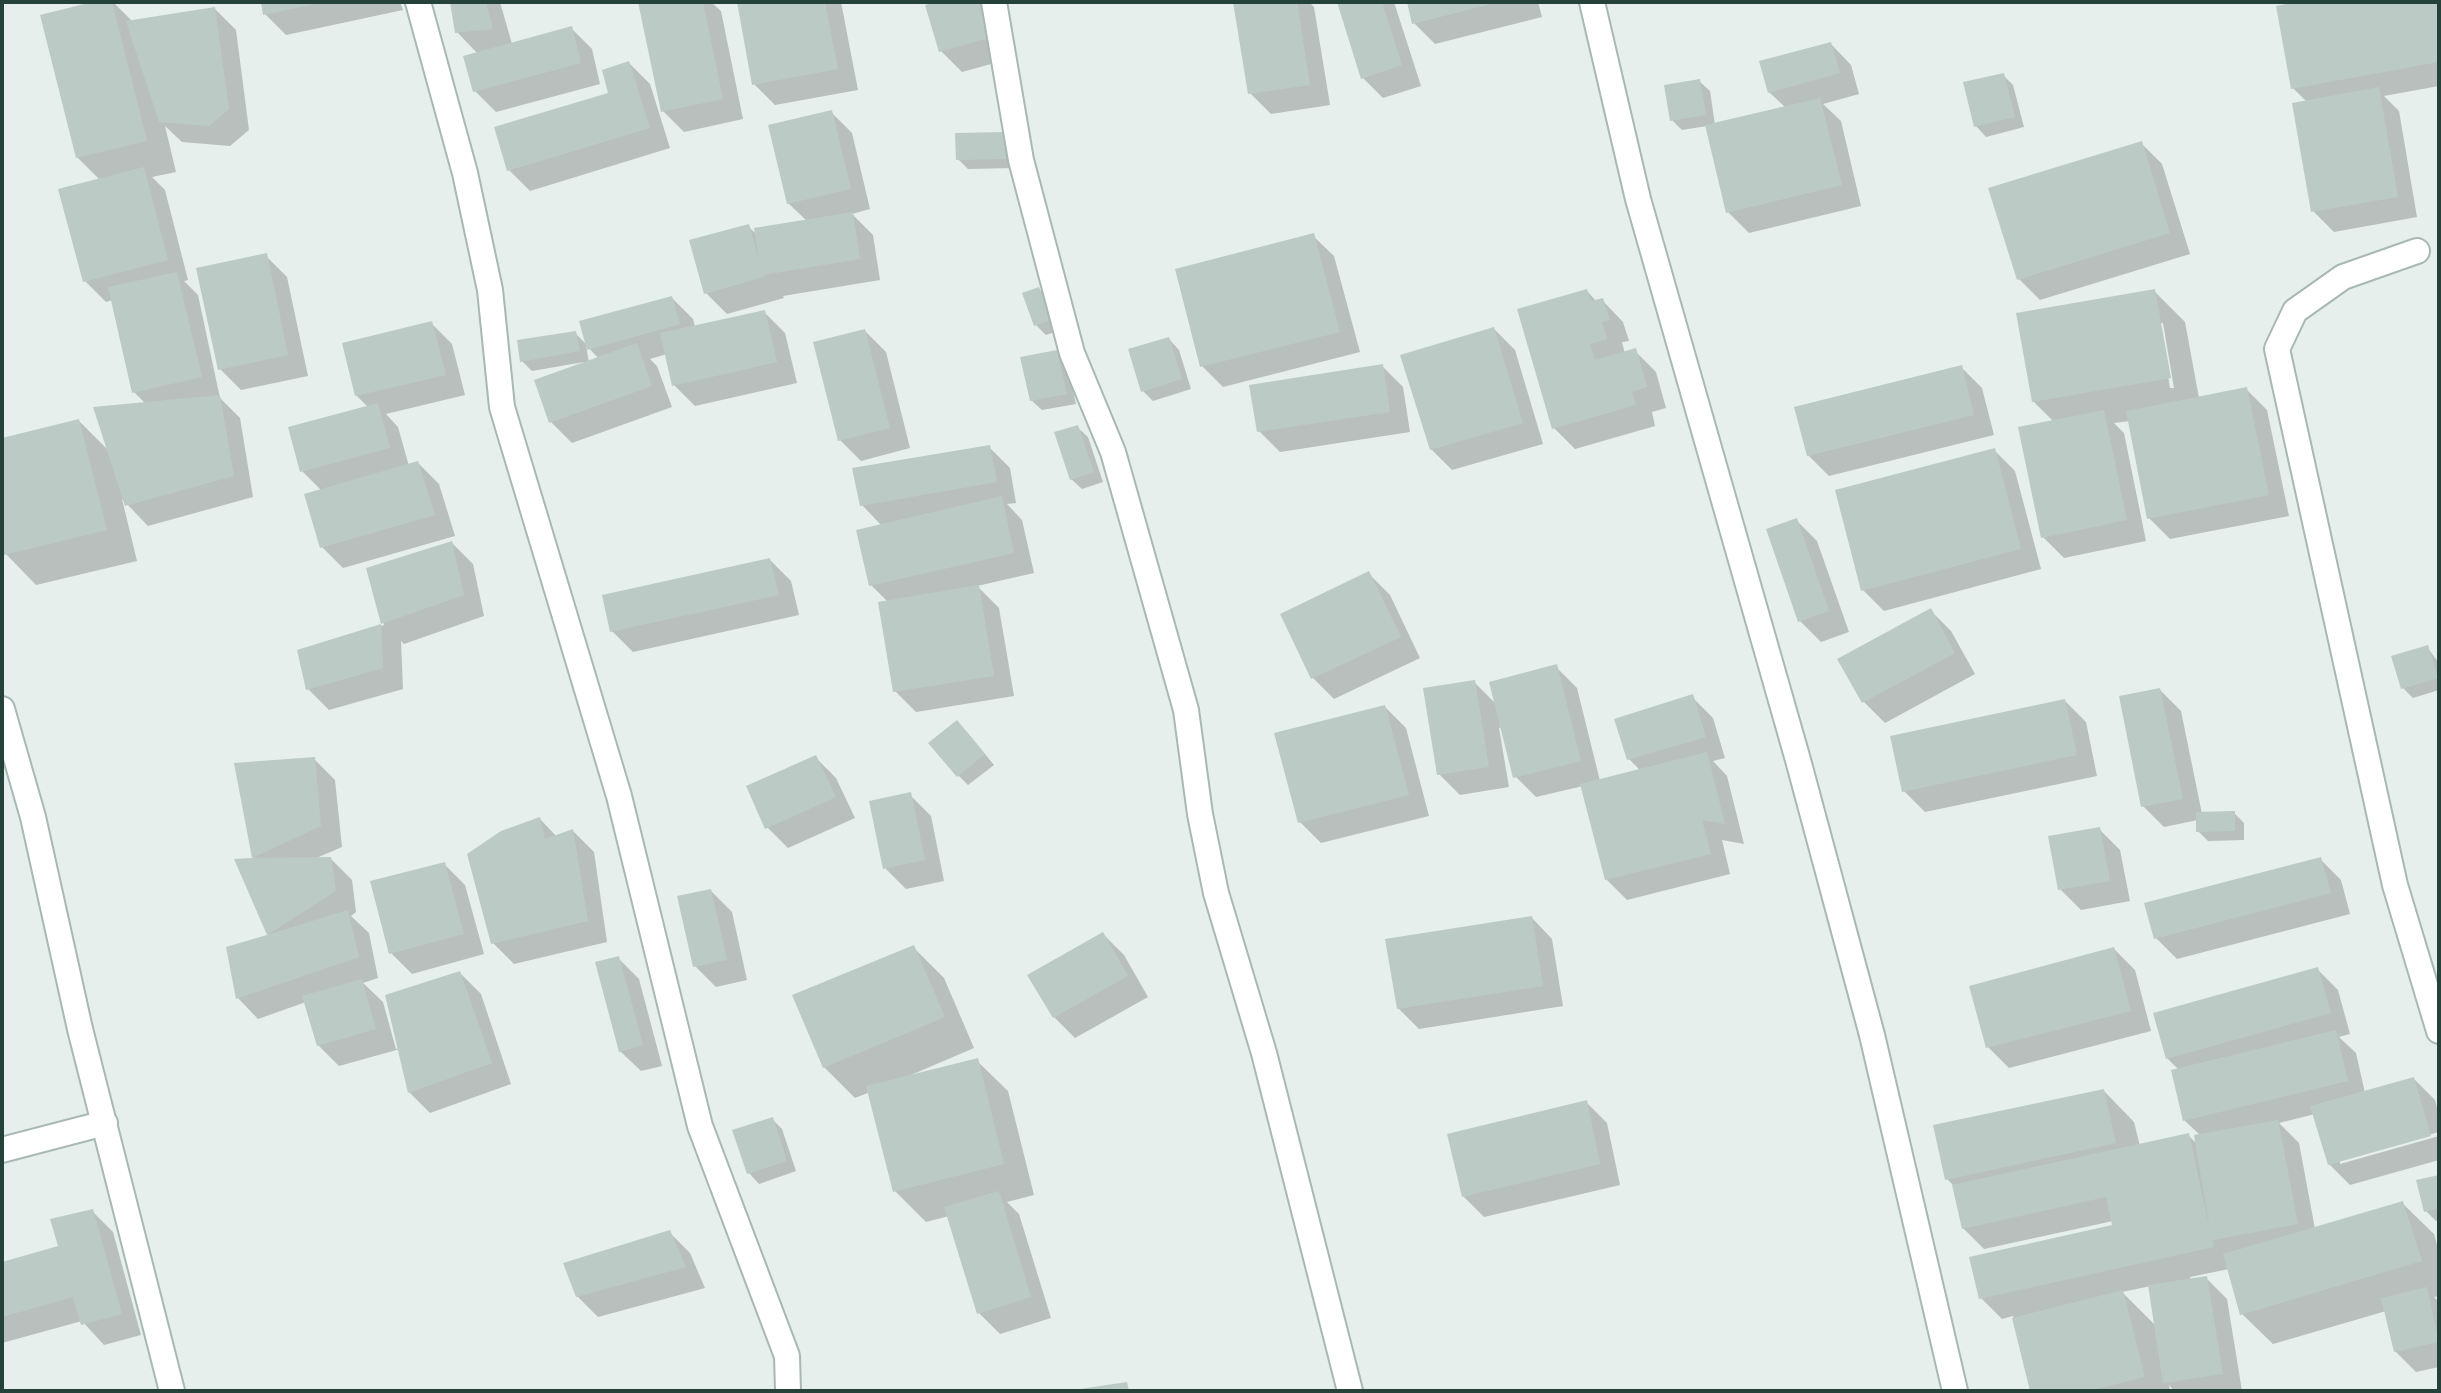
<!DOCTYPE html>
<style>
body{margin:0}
#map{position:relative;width:2441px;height:1393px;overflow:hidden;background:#e6efeb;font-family:Overpass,sans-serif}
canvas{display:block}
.frame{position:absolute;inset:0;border:4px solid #24423a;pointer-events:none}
</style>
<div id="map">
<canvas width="2441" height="1393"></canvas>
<div class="frame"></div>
</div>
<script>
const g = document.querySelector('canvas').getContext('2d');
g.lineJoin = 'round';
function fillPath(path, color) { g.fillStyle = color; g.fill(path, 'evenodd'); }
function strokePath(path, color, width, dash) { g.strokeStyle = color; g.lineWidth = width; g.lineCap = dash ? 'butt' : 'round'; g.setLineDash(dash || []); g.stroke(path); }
fillPath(new Path2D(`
 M101 2H113L133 22 215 9 236 30 249 130 230 146 182 142 165 126 176 172 152 177 165 190 188 280 184 281 198 295 220 398 240 418 253 497 148 526 122 499 137 561 36 585 6 554 2 539V440L79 421 110 452 146 404 134 392 113 300 106 302 85 281 100 180 77 157Z
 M263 2H400L403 10 286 35 265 14Z
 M452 2H500L512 44 571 28 592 49 600 84 496 112 475 91 478 54 457 32Z
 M644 2H711L721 11 743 119 684 132 663 111Z
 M739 2H841L858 90 775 105 754 84Z
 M943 2H984L1009 59 962 72 941 51Z
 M1235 2H1309L1314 7 1330 105 1271 114 1250 93Z
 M1339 2H1394L1421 86 1383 98 1362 77Z
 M1409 2H1538L1542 17 1435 44 1414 23Z
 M2308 2H2439V86L2384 96 2399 111 2417 217 2334 232 2313 211 2307 102 2293 88Z
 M1831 44 1851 65 1859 94 1823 104 1841 121 1861 206 1749 233 1728 212 1707 126 1682 130 1672 120 1699 81 1710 91 1715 125 1786 108 1769 92Z
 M629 63 650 84 670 148 530 191 509 170 611 94Z
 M2003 75 2013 85 2024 127 1986 137 1976 126Z
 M831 112 852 133 870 209 852 214 873 235 880 280 783 296 784 298 727 314 706 293 748 226 757 235 807 221 788 203Z
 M1004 134 1015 168 968 169 958 159Z
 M2141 143 2162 164 2190 254 2040 300 2019 279Z
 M1313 236 1334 256 1360 352 1223 387 1202 366Z
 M266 256 287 277 308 376 241 390 220 369Z
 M1039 289 1049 299 1060 330 1046 335 1036 325Z
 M1587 291 1597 302 1602 300 1623 322 1629 341 1622 342 1625 354 1635 351 1656 372 1666 408 1652 412 1655 426 1575 449 1554 428Z
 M2154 291 2185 322 2199 398 2246 389 2267 410 2289 516 2170 539 2149 518 2130 421 2114 423 2124 433 2146 541 2064 558 2043 537 2054 422 2033 401ZM2159 323H2163L2174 388H2170Z
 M672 298 693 319 695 327 764 312 785 333 797 383 695 406 674 385 667 354 650 359 657 366 672 407 572 443 551 422 584 362 532 371 522 361 575 333 588 346ZM586 345 599 359 589 363Z
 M431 323 452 344 465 395 386 414 398 427 409 466 418 463 439 484 455 536 343 568 322 547V491L302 471 369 408 356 395Z
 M1494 329 1515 350 1543 444 1452 470 1431 449Z
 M865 331 886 352 910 448 861 461 840 440Z
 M1169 339 1179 350 1191 389 1153 401 1143 391Z
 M1057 352 1067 362 1076 404 1042 410 1031 400Z
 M1382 366 1403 387 1410 432 1280 452 1259 431Z
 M1961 367 1982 388 1994 435 1829 476 1808 455Z
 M1077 427 1088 437 1103 482 1082 489 1071 479Z
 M989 447 1010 468 1016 503 1007 504 1022 520 1034 573 977 586 999 608 1014 696 916 712 895 691 888 602 871 585 882 526 862 505Z
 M1994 450 2015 471 2041 569 1884 611 1863 590Z
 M1796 520 1817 541 1849 632 1821 642 1800 621Z
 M452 543 473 564 484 616 404 644 401 641 403 689 329 710 308 689 299 651 384 625 369 569Z
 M770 560 791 581 799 615 633 652 612 631Z
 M1369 574 1390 595 1420 658 1334 699 1313 678Z
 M1930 610 1951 631 1975 674 1885 723 1864 702 1840 660Z
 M2427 647 2439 663V690L2413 698 2403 688Z
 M1556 667 1577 688 1600 781 1641 771 1629 759 1692 697 1713 718 1725 758 1713 761 1727 776 1744 844 1722 840 1730 874 1627 900 1606 879 1583 786 1536 797 1515 776 1502 727 1499 728 1509 787 1460 795 1439 774 1474 682 1496 704Z
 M2160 690 2181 711 2202 814 2234 813 2244 823V840L2208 841 2198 831V820L2164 827 2143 806Z
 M2065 701 2086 722 2097 776 1925 812 1904 791Z
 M1385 707 1406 728 1429 816 1321 843 1300 822Z
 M967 732 994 765 968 785 958 775Z
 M815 757 836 778 855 818 788 848 767 827Z
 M314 759 335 780 342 847 314 859H331L352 880 356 912 351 916 369 933 378 978 363 983 383 1002 396 1049 399 1048 460 973 481 994 511 1084 430 1113 409 1092 400 1049 339 1066 318 1045 306 1002 258 1019 238 998 269 936 237 861 257 860 253 857Z
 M910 795 931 816 944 881 906 889 885 868Z
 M540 819 557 837 573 831 594 852 607 942 514 964 493 943Z
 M2099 829 2120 850 2130 901 2081 910 2060 889Z
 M2320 859 2341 880 2350 914 2177 959 2156 938Z
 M444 864 465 885 484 954 412 974 391 953Z
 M711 891 732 912 747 980 716 987 695 966Z
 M1532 918 1552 939 1563 1006 1419 1029 1398 1008Z
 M1103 934 1124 955 1148 997 1075 1038 1054 1017Z
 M914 948 944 978 974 1048 911 1075V1077L977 1061 1008 1091 1034 1195 1007 1202 1019 1214 1051 1318 1000 1334 979 1313 949 1216 926 1222 895 1191 870 1092 855 1098 824 1067Z
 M2114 949 2135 970 2151 1031 2009 1068 1988 1047Z
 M618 958 639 979 662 1066 641 1071 620 1051Z
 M2317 969 2338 990 2350 1034 2339 1037 2356 1053 2365 1093 2414 1079 2435 1100 2439 1115V1132L2340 1159V1164L2439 1136V1160L2350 1185 2329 1164 2315 1114 2279 1123 2299 1143 2315 1229 2403 1204 2434 1234 2439 1252V1296L2434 1297 2439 1302V1367L2416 1372 2395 1351 2386 1311 2273 1344 2242 1314 2229 1269 2190 1277 2191 1280 2206 1278 2227 1299 2242 1391H2174L2169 1385 2170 1391H2032L2013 1316 2002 1319 1981 1298 2115 1227 2113 1221 1984 1249 1963 1228 1955 1187 1947 1179 2104 1091 2134 1122 2140 1146 2188 1135 2198 1145 2201 1136 2184 1120 2179 1070 2167 1058ZM2151 1286 2157 1327 2122 1292Z
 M1586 1102 1607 1123 1620 1185 1484 1217 1463 1196Z
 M772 1119 782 1129 796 1171 759 1184 749 1173Z
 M2439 1177V1220L2436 1221 2426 1211Z
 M92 1211 113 1232 141 1335 104 1345 82 1321 2 1343V1264L61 1248Z
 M669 1232 690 1253 705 1288 598 1317 577 1296Z`), '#0003');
fillPath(new Path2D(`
 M92 2H112L147 141 76 158 40 15Z
 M261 2H320V3L263 15Z
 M450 2H486L493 29 455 33Z
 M638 2H703L723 99 661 112Z
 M737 2H825L838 69 752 85Z
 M935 2H979L989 38 939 52 925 5Z
 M1233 2H1297L1310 85 1248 94Z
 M1337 2H1382L1402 65 1361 79Z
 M1407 2H1495V3L1412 24Z
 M2296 2H2439V62L2291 89 2276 6Z
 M215 7 229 109 209 126 159 122 126 21Z
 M572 26 581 63 473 92 463 56Z
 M1831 42 1840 73 1768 93 1759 61Z
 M629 61 650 128 507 171 494 127 608 93 602 70Z
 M2004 73 2015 117 1974 127 1963 82Z
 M1700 79 1706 115 1670 121 1664 85Z
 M2379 87 2398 197 2311 212 2292 103Z
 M1820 98 1842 185 1726 213 1705 125Z
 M832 110 851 189 787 204 768 125Z
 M1005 132 1006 159 956 160 955 133Z
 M2142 141 2170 233 2017 280 1988 188Z
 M144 167 168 260 83 282 58 189Z
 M853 212 860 259 763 275 764 277 704 294 689 240 749 224 759 260 754 228Z
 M1314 233 1340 332 1200 367 1175 269Z
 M267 253 288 355 218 370 196 268Z
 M177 272 202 377 132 393 108 287Z
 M1039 287 1051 320 1034 326 1022 293Z
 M1587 289 1591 301 1603 298 1610 320 1602 322 1607 339 1590 344 1595 360 1636 348 1647 387 1632 392 1636 405 1552 429 1517 309Z
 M2155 289 2171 378 2032 402 2016 313Z
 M672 296 680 324 587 350 579 321Z
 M765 310 777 362 672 386 660 333Z
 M432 321 446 375 355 396 342 343Z
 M1494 327 1523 423 1430 450 1400 355Z
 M865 329 890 428 838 441 813 342Z
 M576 331 580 351 520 362 517 340Z
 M1169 337 1182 379 1141 392 1128 349Z
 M637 343 652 386 549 423 534 380Z
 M1057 350 1067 394 1030 401 1020 357Z
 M1383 364 1390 412 1257 432 1249 385Z
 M1962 365 1974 415 1807 456 1794 407Z
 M2247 387 2269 495 2147 519 2126 411Z
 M220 395 234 476 125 506 93 407Z
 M378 403 390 448 300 472 288 427Z
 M2104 410 2127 520 2041 538 2018 427Z
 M79 419 107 530 4 555 2 438Z
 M1078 425 1094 472 1070 480 1054 432Z
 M990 445 997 482 860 506 852 468Z
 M1995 448 2021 549 1861 591 1835 490Z
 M418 461 435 515 320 548 304 494Z
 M1002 496 1014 553 869 586 856 530Z
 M1797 518 1829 611 1798 622 1766 529Z
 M452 541 464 595 381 624 366 568Z
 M770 558 779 595 610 632 602 595Z
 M1369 571 1401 637 1311 679 1280 614Z
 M979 585 994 676 893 692 878 602Z
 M1931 608 1955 653 1862 703 1837 659Z
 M381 624 383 668 306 690 297 650Z
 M2428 645 2438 678 2401 689 2391 656Z
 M1557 664 1581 761 1513 778 1489 682Z
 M1475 680 1489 767 1437 775 1423 688Z
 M2160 688 2183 799 2141 807 2119 696Z
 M1693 694 1706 737 1627 760 1614 719Z
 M2065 699 2077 755 1902 792 1890 736Z
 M1385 705 1409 795 1298 823 1274 733Z
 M957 720 985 754 957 777 928 743Z
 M1707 752 1725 824 1702 820 1711 854 1605 880 1580 784Z
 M816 755 836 797 765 829 746 786Z
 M315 757 321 826 252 858 331 857 336 891 267 935 348 910 359 957 236 999 226 947 267 935 234 859 252 858 234 763Z
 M911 792 925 860 883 869 869 801Z
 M2235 811V831L2196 832V812Z
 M540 817 545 839 573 829 588 921 491 944 467 854 501 831Z
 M2100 827 2110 881 2058 890 2048 836Z
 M2321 857 2331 893 2154 939 2144 903Z
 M445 862 464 934 389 954 370 881Z
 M711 889 727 960 693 967 677 896Z
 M1532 916 1543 986 1397 1009 1385 939Z
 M1103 932 1128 976 1053 1018 1027 975Z
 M914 945 945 1017 823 1068 792 995Z
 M2114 947 2131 1011 1986 1048 1969 986Z
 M619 956 643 1045 619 1052 595 962Z
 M2318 967 2331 1013 2166 1059 2153 1013Z
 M460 971 492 1063 408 1093 385 995Z
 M362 979 376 1029 317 1046 302 996Z
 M2336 1030 2348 1081 2183 1121 2171 1070Z
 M978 1058 1004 1164 893 1192 866 1086Z
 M2414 1077 2431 1136 2328 1165 2310 1106Z
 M2104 1089 2116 1143 1945 1180 1933 1125Z
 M1587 1100 1600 1164 1462 1197 1447 1134Z
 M773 1117 787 1161 747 1174 732 1130Z
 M2278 1120 2298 1224 2213 1240 2214 1247 1979 1299 1969 1257 2112 1225 2106 1197 1962 1229 1952 1185 2189 1133 2210 1231 2194 1135Z
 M2439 1175V1208L2424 1212 2416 1180Z
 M999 1191 1031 1297 977 1314 944 1207Z
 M2403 1201 2422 1261 2240 1315 2223 1254Z
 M93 1209 122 1314 81 1325 73 1297 2 1317V1262L58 1246 50 1219Z
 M670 1230 686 1267 576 1297 563 1263Z
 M2207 1276 2223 1374 2163 1383 2148 1285Z
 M2427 1287 2439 1342 2394 1352 2381 1298Z
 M2123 1290 2145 1377 2088 1391H2030L2012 1318Z
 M1127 1382 1129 1391H1080V1389Z`), '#bbcac4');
const minor = new Path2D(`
 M418 2 465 173 490 290 502 407 619 796 700 1126 787 1356 788 1391
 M994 2 1021 160 1072 353 1113 452 1186 710 1200 814 1216 893 1264 1053 1350 1391
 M1592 2 1638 199 1798 760 1872 1035 1955 1391
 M2417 251 2343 277 2295 311 2277 349 2395 885 2439 1031
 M2 709 33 817 80 1029 172 1391
 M2 1150 105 1123`);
strokePath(minor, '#a8b8b2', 28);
strokePath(minor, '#fff', 24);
</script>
